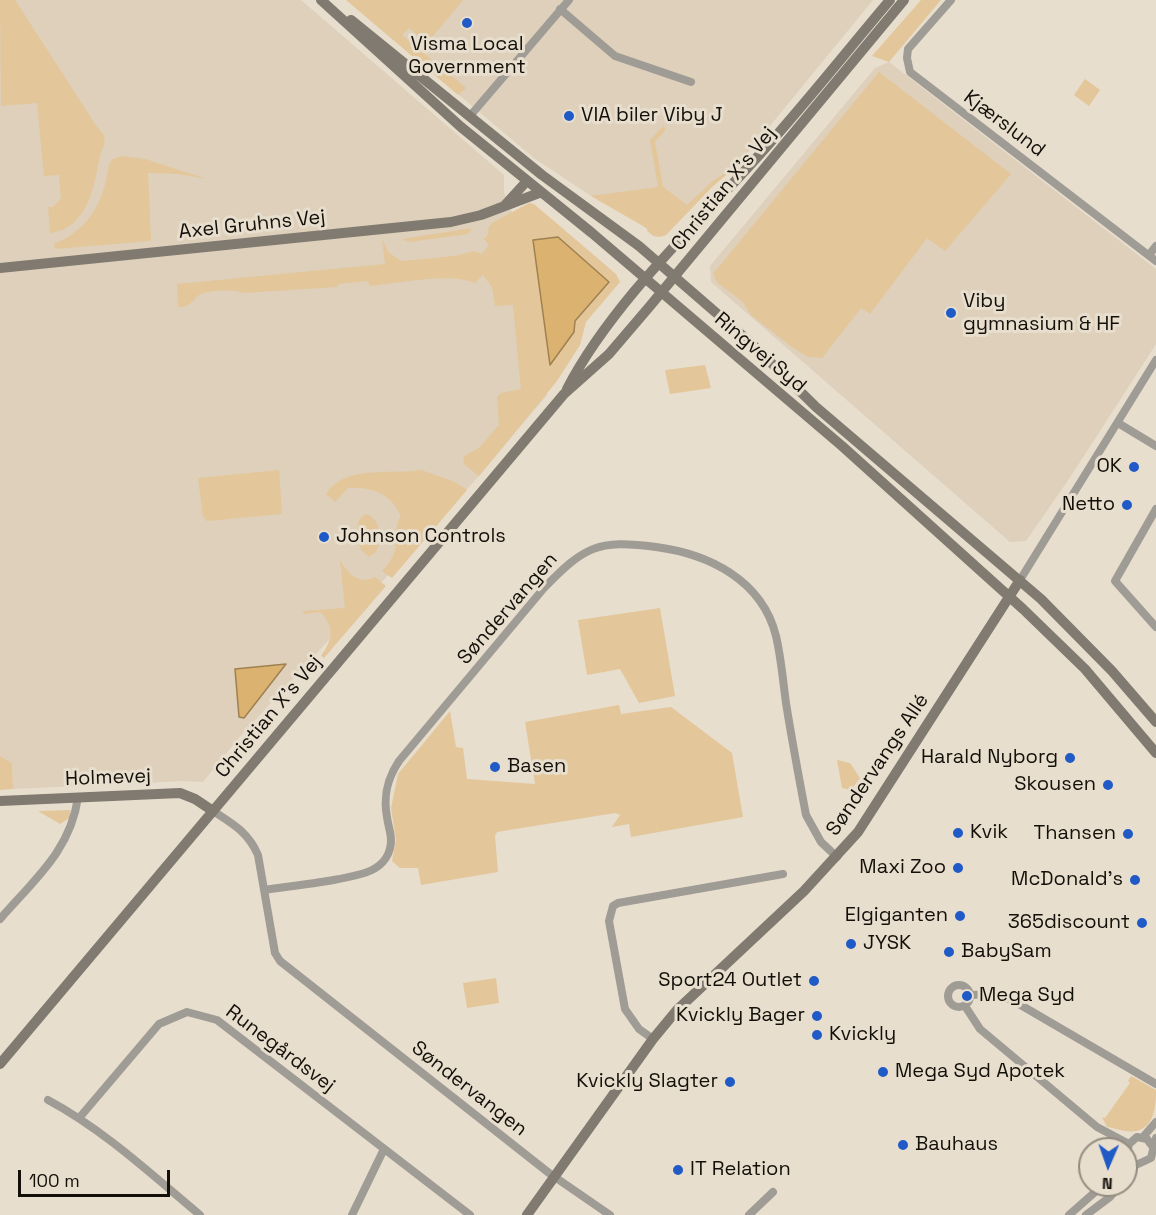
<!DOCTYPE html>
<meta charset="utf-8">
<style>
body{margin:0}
#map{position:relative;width:1156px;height:1215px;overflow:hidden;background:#e8dece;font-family:"Space Grotesk",sans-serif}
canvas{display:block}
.north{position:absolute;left:1078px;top:1137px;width:60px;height:60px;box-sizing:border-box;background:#e8dece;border:2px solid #938c80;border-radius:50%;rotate:182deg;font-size:16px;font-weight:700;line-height:24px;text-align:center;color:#13100a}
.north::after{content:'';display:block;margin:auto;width:21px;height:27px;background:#205ac6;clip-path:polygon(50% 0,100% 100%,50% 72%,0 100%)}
.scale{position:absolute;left:18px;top:1170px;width:152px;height:27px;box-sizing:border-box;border:3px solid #13100a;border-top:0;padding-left:8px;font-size:18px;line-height:21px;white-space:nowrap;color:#13100a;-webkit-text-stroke:4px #e8dece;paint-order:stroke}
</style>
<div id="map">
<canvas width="1156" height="1215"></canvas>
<div class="north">N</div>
<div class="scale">100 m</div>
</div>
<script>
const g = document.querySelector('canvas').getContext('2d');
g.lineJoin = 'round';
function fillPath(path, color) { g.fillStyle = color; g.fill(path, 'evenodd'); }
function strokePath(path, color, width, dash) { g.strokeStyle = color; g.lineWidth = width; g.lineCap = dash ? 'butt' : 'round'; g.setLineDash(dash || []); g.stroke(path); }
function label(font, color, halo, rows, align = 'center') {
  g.font = font + ' "Space Grotesk",sans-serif'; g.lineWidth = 6; g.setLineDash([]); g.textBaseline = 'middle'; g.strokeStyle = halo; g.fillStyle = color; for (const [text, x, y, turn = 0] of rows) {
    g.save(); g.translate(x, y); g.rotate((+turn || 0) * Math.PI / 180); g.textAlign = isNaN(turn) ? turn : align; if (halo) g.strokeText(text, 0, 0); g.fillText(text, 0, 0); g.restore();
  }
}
fillPath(new Path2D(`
 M0 0H301L504 175V193L518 226 547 395 479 476 238 739 203 782 184 781 13 789 12 763 0 756Z
 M346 0H873L738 165 712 187 666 235 659 237 653 236 642 224 591 196 534 158Z
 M889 62 1156 269V344L1071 476 1026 541 1010 542 711 282 710 266 875 68Z`), '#ded0ba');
fillPath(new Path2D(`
 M0 0H15L97 127C111 140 102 144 99 160 94 189 86 229 50 233L48 207H53L61 198 59 175 44 176 37 103 1 106Z
 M346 0H463L427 43 409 28 402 35 466 88 458 95Z
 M921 0H941L889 62 872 56Z
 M879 72 1011 174 945 251 927 238 870 314 861 308 822 358 808 357 792 347 751 315 743 302 718 283 713 274Z
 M1085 79 1100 90 1089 106 1074 95Z
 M663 126 666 129 655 142 663 187 687 205 714 180 738 165 712 187 666 235C658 238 654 237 647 231L648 229 591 196 658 187 650 140Z
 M122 156 145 159 207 179 179 174 148 173 151 240 149 241 55 249 54 244C84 232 101 208 107 176 108 170 108 163 113 159 114 159 122 156 122 156Z
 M529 203 534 204 616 274 620 282 586 322 580 345 557 381 479 476 464 464 463 457 479 448 499 425 497 397 501 393 521 389 513 305 495 306 492 287 483 275 475 283C449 272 399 283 370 286L368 281 338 284 337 287 243 293C236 289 206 290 199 295 192 301 189 308 178 307L177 284 385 264 382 239 388 252 401 261 455 256 474 251 482 254 489 245 483 238H486L489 231 487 230 492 223ZM533 240 609 281 575 321 551 364Z
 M472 228 468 234 409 242 402 239Z
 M705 365 711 388 670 394 665 370Z
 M279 470 282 514 207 521 203 516 198 478Z
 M421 470 455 482 467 490 392 578 382 571C406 548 390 530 401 517 393 494 371 486 348 488L335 502 326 494C345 464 390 475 421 470Z
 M367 514C381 521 383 539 376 552L369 557 360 549C359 536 352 519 367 514Z
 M340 560C347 573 359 586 375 577L386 586 324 658 321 656C332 640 336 627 320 612L304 614 303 611 345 608Z
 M660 608 675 696 639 703 620 669 587 675 578 620Z
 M619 705 621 714 671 707 732 753 743 817 631 837 629 824 612 827 620 815 615 813 497 832 495 836 498 872 421 885 418 868H400L392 861 396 840 391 808 398 774 450 711 456 747 463 748 467 779 535 784 525 722Z
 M0 756 12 763 13 789 0 790Z
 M837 760 850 763 860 778 851 790 842 788Z
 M70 810 71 817 60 824 38 811Z
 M496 978 499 1003 467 1008 463 983Z
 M1131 1076 1156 1090C1156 1110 1153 1135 1125 1131 1118 1130 1112 1127 1107 1127L1102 1117 1105 1118 1130 1083 1128 1081Z`), '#e3c699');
const water = new Path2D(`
 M558 237 609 282 575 321 574 332 550 365 533 240Z
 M286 664 244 718 239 717 235 669Z`);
fillPath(water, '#dbb26f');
strokePath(water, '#9f8151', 1.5);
strokePath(new Path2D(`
 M951 0 908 49 907 58 910 72 1156 261
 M560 9 615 56 691 82
 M470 116 569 0
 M1149 255 1156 246
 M1118 423 1156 446
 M1156 509 1115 581 1156 627
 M1020 580 1156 360
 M213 811C233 824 248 832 258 855L275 953 280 961 549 1173 610 1215
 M264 890C290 886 351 880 372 870 384 864 391 853 391 840 391 833 388 825 387 817 383 796 387 779 399 761L544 588C584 547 597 539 656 547 709 554 762 580 776 636 781 657 783 681 786 703 792 741 799 778 806 815L821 842 837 857
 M0 919C34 880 71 850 78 797
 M948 996a11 11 0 1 1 22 0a11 11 0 1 1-22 0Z
 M971 995 991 994 1012 1000 1156 1084
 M965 1006 980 1029 1097 1127 1129 1144
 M653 1039 639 1029 625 1009 609 921 613 906 618 903 783 874
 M48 1100C104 1130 151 1174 200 1215
 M80 1117 159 1024 187 1012 217 1020 470 1215
 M1143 1137 1156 1122
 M1126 1157 1129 1144 1137 1137 1147 1139 1153 1147
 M1126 1177 1136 1165 1151 1158 1156 1138
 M352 1215 384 1149
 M749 1215 773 1192
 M1069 1215 1103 1185
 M1086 1215 1110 1197 1120 1185`), '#9f9b95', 8);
strokePath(new Path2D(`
 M321 0 461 127 592 233 842 446 1023 609 1085 669 1156 753
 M351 20 542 175 639 246 751 343 816 407 1041 599 1112 671 1156 722
 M505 205 526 182
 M0 268 451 222 481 215 539 193
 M567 389C607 312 680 240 739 177 792 121 840 59 890 0
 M0 801 180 793 195 799 213 811
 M0 1064 564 394 609 354 650 306 904 0
 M527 1215 653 1039 677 1010 804 891 858 832 1020 580`), '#807a71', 10);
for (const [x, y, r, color] of [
 [467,23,6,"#205ac6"],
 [569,116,6,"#205ac6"],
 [951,313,6,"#205ac6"],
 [1134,467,6,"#205ac6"],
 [1127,505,6,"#205ac6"],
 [324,537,6,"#205ac6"],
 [1070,758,6,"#205ac6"],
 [495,767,6,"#205ac6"],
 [1108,785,6,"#205ac6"],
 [958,833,6,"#205ac6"],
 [1128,834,6,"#205ac6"],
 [958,868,6,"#205ac6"],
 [1135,880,6,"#205ac6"],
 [960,916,6,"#205ac6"],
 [1142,923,6,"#205ac6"],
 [851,944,6,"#205ac6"],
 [949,952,6,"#205ac6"],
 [814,981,6,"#205ac6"],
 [967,996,6,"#205ac6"],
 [817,1016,6,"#205ac6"],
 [817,1035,6,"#205ac6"],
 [883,1072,6,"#205ac6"],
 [730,1082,6,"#205ac6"],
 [903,1145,6,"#205ac6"],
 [678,1170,6,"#205ac6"]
]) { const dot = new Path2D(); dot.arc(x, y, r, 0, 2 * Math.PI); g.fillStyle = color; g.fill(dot); strokePath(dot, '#e8dece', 2); }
label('20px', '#13100a', '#e8dece', [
 ["Visma Local",467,45,"center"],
 ["Government",467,68,"center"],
 ["VIA biler Viby J",581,116],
 ["Viby",963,302],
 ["gymnasium & HF",963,325],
 ["OK",1122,467,"right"],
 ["Netto",1115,505,"right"],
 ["Johnson Controls",336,537],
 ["Harald Nyborg",1058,758,"right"],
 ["Basen",507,767],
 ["Skousen",1096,785,"right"],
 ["Kvik",970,833],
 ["Thansen",1116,834,"right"],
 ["Maxi Zoo",946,868,"right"],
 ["McDonald's",1123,880,"right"],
 ["Elgiganten",948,916,"right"],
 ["365discount",1130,923,"right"],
 ["JYSK",863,944],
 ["BabySam",961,952],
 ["Sport24 Outlet",802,981,"right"],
 ["Mega Syd",979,996],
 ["Kvickly Bager",805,1016,"right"],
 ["Kvickly",829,1035],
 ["Mega Syd Apotek",895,1072],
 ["Kvickly Slagter",718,1082,"right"],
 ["Bauhaus",915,1145],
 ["IT Relation",690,1170]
], 'left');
label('20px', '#13100a', '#e8dece', [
 ["Kjærslund",1004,124,37],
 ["Christian X's Vej",724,189,-51],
 ["Axel Gruhns Vej",252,225,-6],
 ["Ringvej Syd",760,353,40],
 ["Søndervangen",508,609,-49],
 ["Christian X's Vej",269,717,-50],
 ["Søndervangs Allé",878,765,-56],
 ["Holmevej",108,778,-2],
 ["Runegårdsvej",280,1049,37],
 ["Søndervangen",469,1089,38]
]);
</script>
